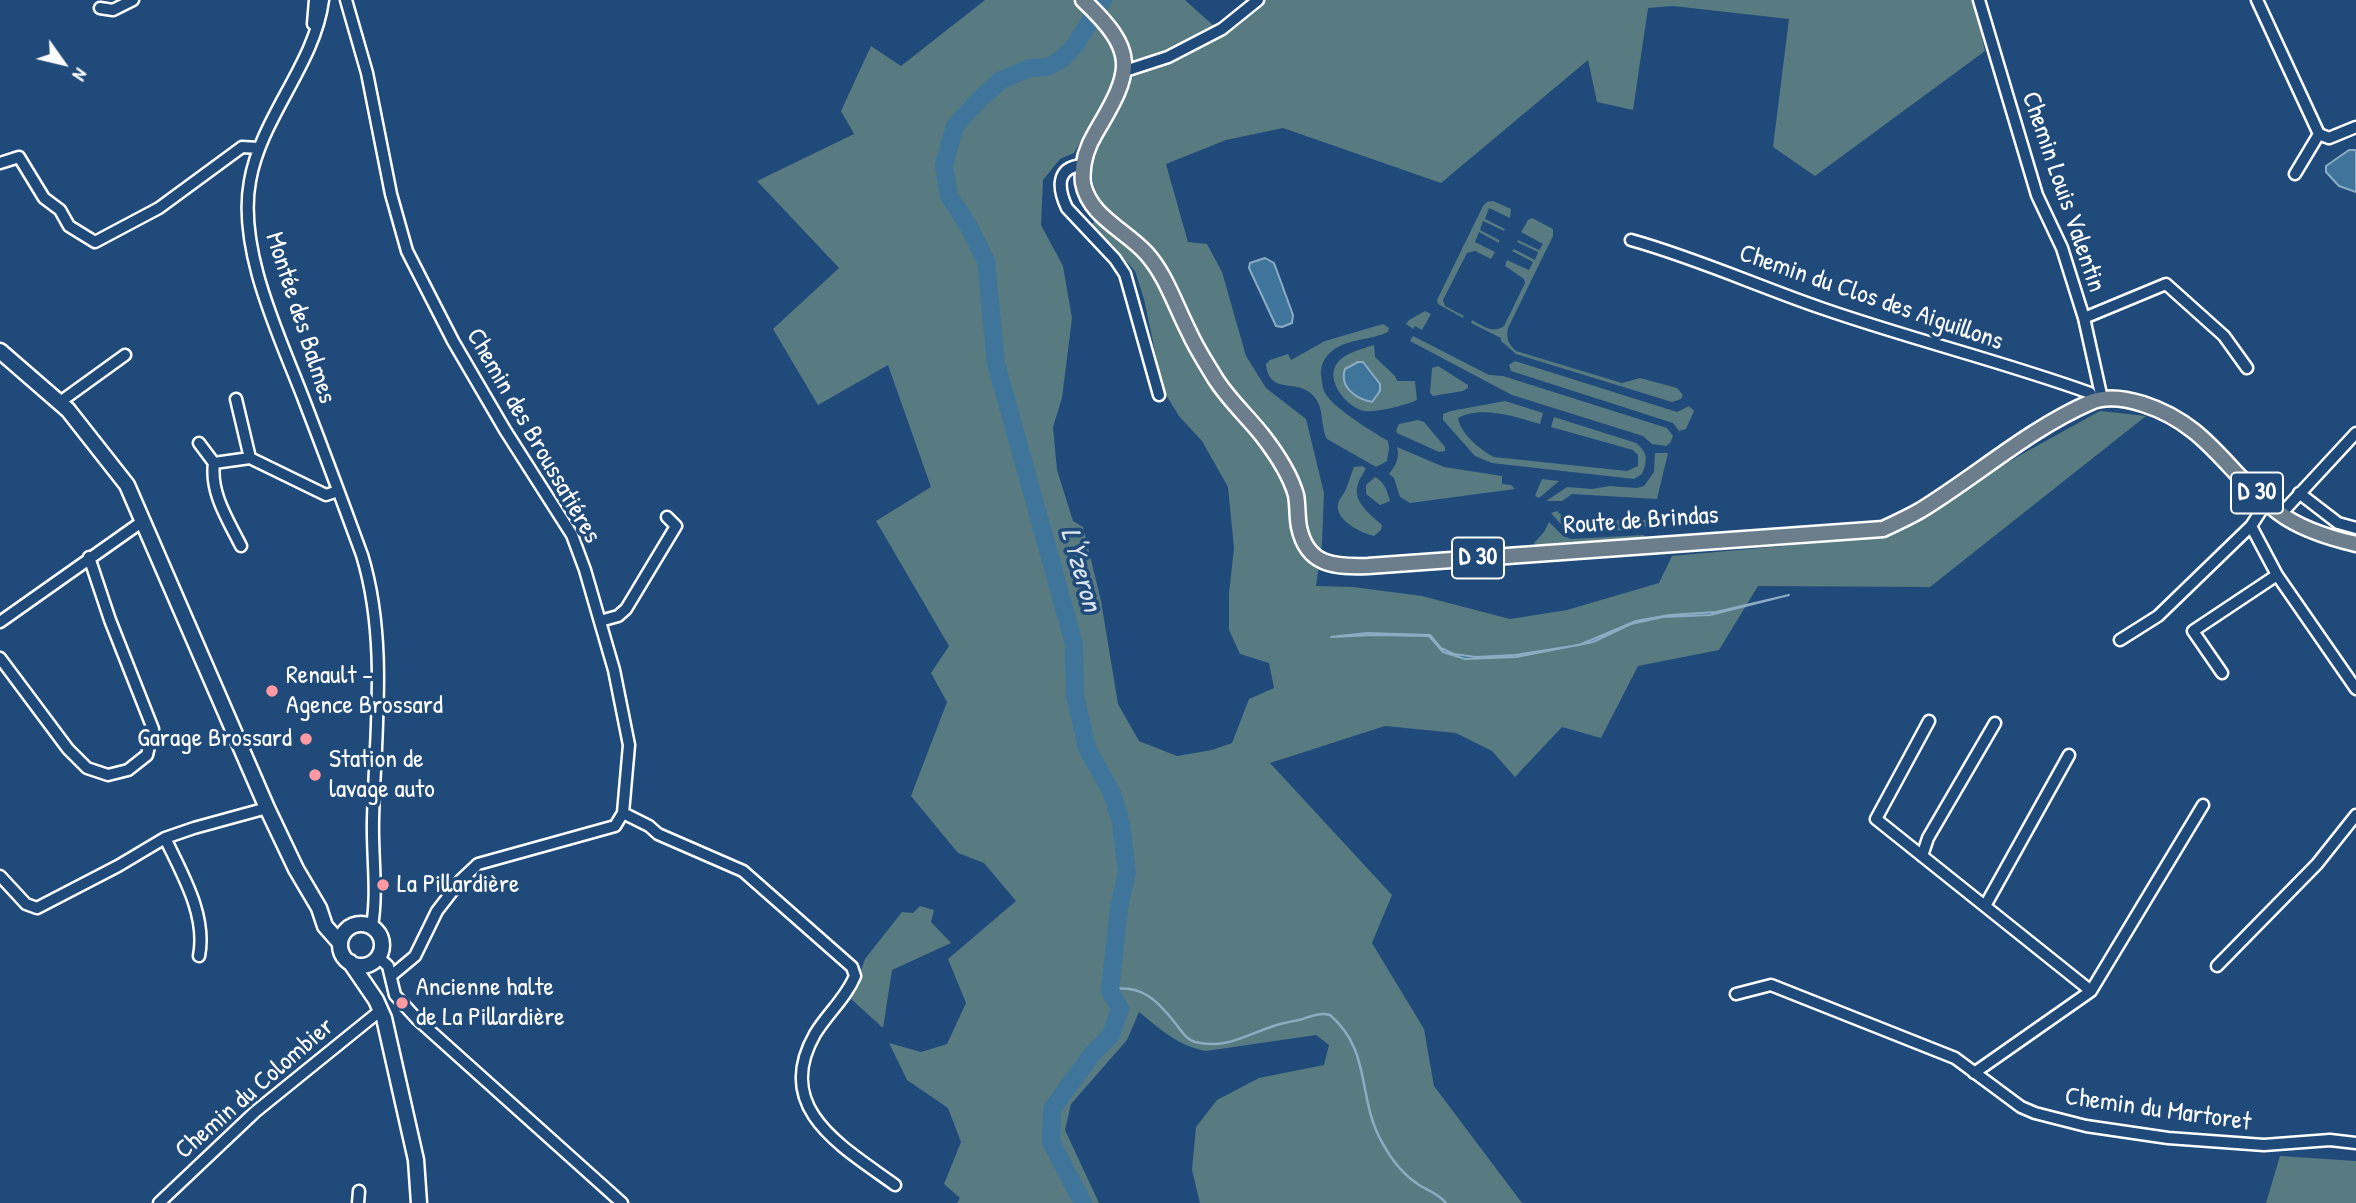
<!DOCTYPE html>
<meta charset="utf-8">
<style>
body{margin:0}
#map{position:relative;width:2356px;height:1203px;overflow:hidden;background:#1f4a7a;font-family:"Patrick Hand",sans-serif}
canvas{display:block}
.north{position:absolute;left:28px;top:28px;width:70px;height:70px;-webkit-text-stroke:5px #1f4a7a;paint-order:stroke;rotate:124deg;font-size:19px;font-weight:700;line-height:28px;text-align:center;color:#fff}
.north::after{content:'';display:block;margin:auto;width:24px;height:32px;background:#fff;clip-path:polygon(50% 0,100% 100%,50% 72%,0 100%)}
</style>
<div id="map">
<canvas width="2356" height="1203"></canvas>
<div class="north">N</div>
</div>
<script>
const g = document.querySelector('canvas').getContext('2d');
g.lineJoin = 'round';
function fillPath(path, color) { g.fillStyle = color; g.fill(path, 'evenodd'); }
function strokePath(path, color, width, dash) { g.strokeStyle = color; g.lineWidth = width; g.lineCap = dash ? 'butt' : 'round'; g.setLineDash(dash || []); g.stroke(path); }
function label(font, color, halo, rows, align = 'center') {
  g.font = font + ' "Patrick Hand",sans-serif'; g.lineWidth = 7; g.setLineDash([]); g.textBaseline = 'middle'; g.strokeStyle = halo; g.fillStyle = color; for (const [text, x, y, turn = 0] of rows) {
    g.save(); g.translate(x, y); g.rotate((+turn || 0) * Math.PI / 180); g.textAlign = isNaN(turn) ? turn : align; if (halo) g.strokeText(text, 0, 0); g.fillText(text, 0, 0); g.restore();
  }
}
fillPath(new Path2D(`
 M985 0H1185L1215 27 1167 55 1117 70 1111 92 1074 153 1060 159 1043 180 1041 225 1063 266 1072 318 1062 398 1053 427 1057 470 1073 521 1083 527 1101 601 1118 704 1139 741 1177 756 1212 750 1232 743 1249 699 1274 688 1269 663 1240 654 1229 630V593L1234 548 1228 487 1202 441 1179 416 1163 390 1144 299 1135 271 1092 224 1106 211C1102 203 1096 194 1094 186 1084 150 1127 106 1135 70L1222 34 1265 0H1974L1985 51 1815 176 1773 147 1789 19 1673 6 1648 8 1633 110 1597 102 1588 60 1441 183 1283 128 1226 140 1166 164 1188 242 1207 244 1222 272 1246 356 1266 388 1306 419 1324 493 1322 544 1316 586 1353 587 1422 596 1510 619 1567 610 1659 583 1672 556 1882 537 2024 453 2100 411 2146 416 1930 587 1758 586 1719 650 1638 666 1601 738 1562 727 1515 777 1492 751 1456 733 1385 726 1270 763 1392 895 1372 943 1424 1029 1434 1086 1522 1203H1200L1192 1170 1196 1127 1217 1100 1259 1078 1324 1065 1329 1045 1316 1035 1206 1051C1178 1046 1160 1029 1139 1012L1127 1040 1071 1104 1065 1130 1099 1203H957L960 1198 944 1184 961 1142 948 1108 907 1080 889 1043 921 1052 947 1044 966 1003 948 959 1016 901 984 863 958 853 911 796 947 702 931 673 949 646 876 521 931 487 888 365 818 405 773 329 839 268 757 181 854 134 841 111 871 46 901 66Z
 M1493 201 1511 209 1510 218 1489 208 1485 219 1505 229 1504 231 1483 221 1480 230 1499 240V243L1479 232 1475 242 1495 252 1491 259 1475 251 1467 253 1443 300 1445 306 1464 316 1463 318 1438 304 1437 300 1483 206 1487 202Z
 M1532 218 1553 229V236L1508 328C1506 338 1508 344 1516 351L1622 383 1640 378 1677 388 1683 395 1681 399 1672 402 1516 354 1501 341V338L1471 323 1472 320C1483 326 1493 334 1504 326L1525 283 1524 279 1505 266 1507 260 1529 270 1533 262 1512 251 1514 249 1535 260 1538 252 1517 242 1518 240 1539 250 1543 244 1521 232 1528 220Z
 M1425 311 1431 314 1422 330 1415 326 1413 329 1406 324 1409 320Z
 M1383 324 1389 328 1388 332C1372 340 1353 338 1336 348 1327 354 1320 363 1321 375 1322 379 1322 386 1324 391 1330 406 1373 432 1388 441L1389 448 1387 461 1376 467 1327 439C1319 423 1326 404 1309 392 1293 380 1269 394 1266 364L1270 360 1288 354 1291 360 1325 341Z
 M1413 336 1489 375 1503 376 1667 428 1673 436 1670 443 1666 446 1652 444 1643 436 1512 395 1410 341Z
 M1374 345 1375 357 1395 376 1397 381H1415L1417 400C1407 405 1374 413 1364 411 1347 407 1326 382 1336 365 1343 353 1362 349 1374 345Z
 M1515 361 1677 412 1689 406 1694 411 1686 429 1679 431 1673 423 1511 371 1509 365Z
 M1438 366 1468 385V388L1463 391 1433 396 1430 393 1432 368Z
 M1505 401 1543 413 1540 424C1516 417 1482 405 1458 418 1460 433 1480 450 1494 457L1627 471 1638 466V455L1633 450 1551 427 1554 417 1636 443C1648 453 1648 460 1642 474L1634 479 1492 463 1475 456 1443 420V414L1451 411Z
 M1418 420 1424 422 1445 447V451L1439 452 1397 433 1396 430 1399 424Z
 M1397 447 1444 467 1502 476V484L1511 485 1515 489 1410 503 1400 497 1394 478 1389 474C1396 465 1400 458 1397 447Z
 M1655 453H1668L1657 499 1572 494 1562 501H1546L1567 487 1592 489 1610 486 1637 488 1644 486 1654 472Z
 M1362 466 1366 469C1347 495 1360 506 1382 525L1381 530 1374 536C1362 533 1335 521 1338 504 1339 499 1344 494 1346 489 1349 482 1351 474 1354 467Z
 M1375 477C1385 482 1387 491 1390 501L1380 505 1366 494V485Z
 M1542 479 1559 481 1539 498 1535 496Z
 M1557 511 1567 521 1645 520 1648 513 1652 515 1646 526 1640 529 1575 533 1567 531 1551 513Z
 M1549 522 1563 536 1571 539 1644 535 1646 541 1540 549 1534 543 1544 532Z
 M920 906 934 910 931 922 951 943 892 970 883 1028 851 999 865 959 902 912 913 913Z
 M2280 1156 2356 1161V1203H2266Z`), '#577b80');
const water = new Path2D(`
 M2349 150H2356V192L2339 186 2326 172V166Z
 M1265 258 1274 263 1293 315 1292 323 1282 327 1276 326 1249 268 1250 263Z
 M1358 362H1363L1380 384V391L1372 402C1356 399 1339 387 1345 369Z
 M1789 595 1710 615 1663 617 1631 624 1593 642 1516 657 1465 659 1443 652 1429 636 1373 635 1331 637 1367 633 1430 635 1441 648 1454 654 1476 657 1515 655 1579 645 1636 621 1669 615 1716 612Z`);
fillPath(water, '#3f759b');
strokePath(water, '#8cacc3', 2);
strokePath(new Path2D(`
 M1110 990C1141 983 1158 1001 1176 1024 1182 1032 1186 1039 1195 1042 1224 1049 1242 1037 1268 1028 1278 1024 1288 1022 1299 1020 1310 1017 1319 1012 1330 1015 1373 1052 1356 1098 1383 1144 1391 1159 1404 1175 1419 1185 1429 1191 1439 1194 1446 1203`), '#8cacc3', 2.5);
strokePath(new Path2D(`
 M1083 1203 1051 1142 1052 1109 1093 1053 1111 1035 1120 1009 1110 990 1119 908 1127 872 1121 823 1112 793 1087 748 1075 695 1074 644 996 363 986 261 968 225 949 196 944 165 955 126 979 100 1001 80 1030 68 1048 67 1062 59 1076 44 1103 0`), '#3f759b', 18);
const street = new Path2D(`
 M323 0C315 64 261 117 250 181 237 250 280 337 304 400 324 452 343 503 362 555 388 640 375 732 373 820 372 856 378 891 372 926
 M346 0 367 73 391 194 407 251 453 341 505 430 572 535 585 570 614 670 629 745 623 813 615 826 478 864 461 880 437 911 415 956 391 976
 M1979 0 2037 195 2062 248 2084 318 2102 399
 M2257 0 2319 134 2329 138 2356 127
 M100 8 113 10 133 0
 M313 24 315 0
 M1125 71 1168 57 1222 29 1258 0
 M0 163 19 157 44 198 60 210 69 226 95 242 159 208 242 147 259 148
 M1083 165C1055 167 1058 189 1067 208L1115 259 1125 274 1159 395
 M2295 174 2319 134
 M1631 240C1696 258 1757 286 1821 308 1910 339 2001 361 2090 393L2094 401
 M2084 318 2166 284 2224 336 2247 368
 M236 399 250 458 326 495 338 491
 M60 402 125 355
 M199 443 214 463 250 458
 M214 463C210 493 228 520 241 546
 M2299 493 2338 523 2356 528
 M2266 503 2251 526 2277 575 2356 689
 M2280 515 2356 433
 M600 621 618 616 626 609 676 526 667 517
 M0 622 143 521
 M2120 640 2158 616 2251 526
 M0 658 68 749 87 768 108 775 128 770 147 755 153 729 110 620 89 557
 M2222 673 2193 631 2277 575
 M1929 721 1876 819 2091 991
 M623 813 649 826 658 834 743 871 852 967 855 976C846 998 827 1014 815 1034 772 1109 843 1147 895 1185
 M165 838C182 874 207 915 199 956
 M1922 856 1928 838 1995 723
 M0 876 26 904 37 908 118 866 165 838 194 828 267 808
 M1985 906 2069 755
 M378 957 388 966 395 995 417 1019 622 1203
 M2217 966 2317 864 2356 815
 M1736 994 1771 985 1955 1058 2021 1107 2035 1113 2086 1126 2168 1138 2264 1145 2330 1140 2356 1143
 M1974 1073 2091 991 2203 805
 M159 1203 255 1112 381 1010
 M358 1203 359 1191`);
const secondary = new Path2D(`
 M0 351 68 410 127 485 267 808 296 869 319 908 325 926 340 943
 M340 945a21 21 0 1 1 42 0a21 21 0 1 1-42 0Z
 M350 962 376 1000 384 1018 416 1160 419 1203`);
const primary = new Path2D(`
 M1083 0C1138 52 1133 70 1096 132 1087 147 1081 165 1083 183 1089 216 1125 230 1146 253 1166 275 1175 305 1189 332 1196 348 1206 363 1215 378 1228 399 1247 416 1262 435 1276 453 1290 474 1296 495 1298 506 1297 517 1299 527 1307 566 1335 567 1368 566L1883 529C1896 523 1909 517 1921 510 1978 475 2029 429 2091 402 2108 395 2127 399 2143 404 2209 425 2227 474 2278 512 2300 529 2330 538 2356 544`);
strokePath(street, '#fff', 15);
strokePath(secondary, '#fff', 19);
strokePath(primary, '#fff', 19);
strokePath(street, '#1f4a7a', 10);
strokePath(secondary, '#1f4a7a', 14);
strokePath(primary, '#6c7d8b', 14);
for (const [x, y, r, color] of [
 [272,691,7,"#ff9aa2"],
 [306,739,7,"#ff9aa2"],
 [315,775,7,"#ff9aa2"],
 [383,885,7,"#ff9aa2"],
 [402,1003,7,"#ff9aa2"]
]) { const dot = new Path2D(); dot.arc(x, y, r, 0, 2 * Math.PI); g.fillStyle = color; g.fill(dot); strokePath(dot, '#1f4a7a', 2.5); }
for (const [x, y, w] of [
 [2257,493,52],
 [1478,558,52]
]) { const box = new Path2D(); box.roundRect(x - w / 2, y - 20.5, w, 41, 5); g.fillStyle = '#1f4a7a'; g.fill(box); strokePath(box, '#fff', 2); }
label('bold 24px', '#fff', null, [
 ["D 30",2257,493],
 ["D 30",1478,558]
]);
label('26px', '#fff', '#1f4a7a', [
 ["Chemin Louis Valentin",2063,192,71],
 ["Chemin du Clos des Aiguillons",1871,298,19],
 ["Montée des Balmes",300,318,72],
 ["Chemin des Broussatiéres",533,436,60],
 ["Route de Brindas",1641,521,-4],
 ["Chemin du Colombier",255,1089,-41],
 ["Chemin du Martoret",2158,1110,8]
]);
label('26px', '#fff', '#1f4a7a', [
 ["Renault -",286,676],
 ["Agence Brossard",286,706],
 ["Garage Brossard",292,739,"right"],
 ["Station de",329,760],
 ["lavage auto",329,790],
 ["La Pillardière",397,885],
 ["Ancienne halte",416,988],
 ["de La Pillardière",416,1018]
], 'left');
label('italic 28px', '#d9e3eb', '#1f4a7a', [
 ["L'Yzeron",1080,570,74]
]);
</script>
